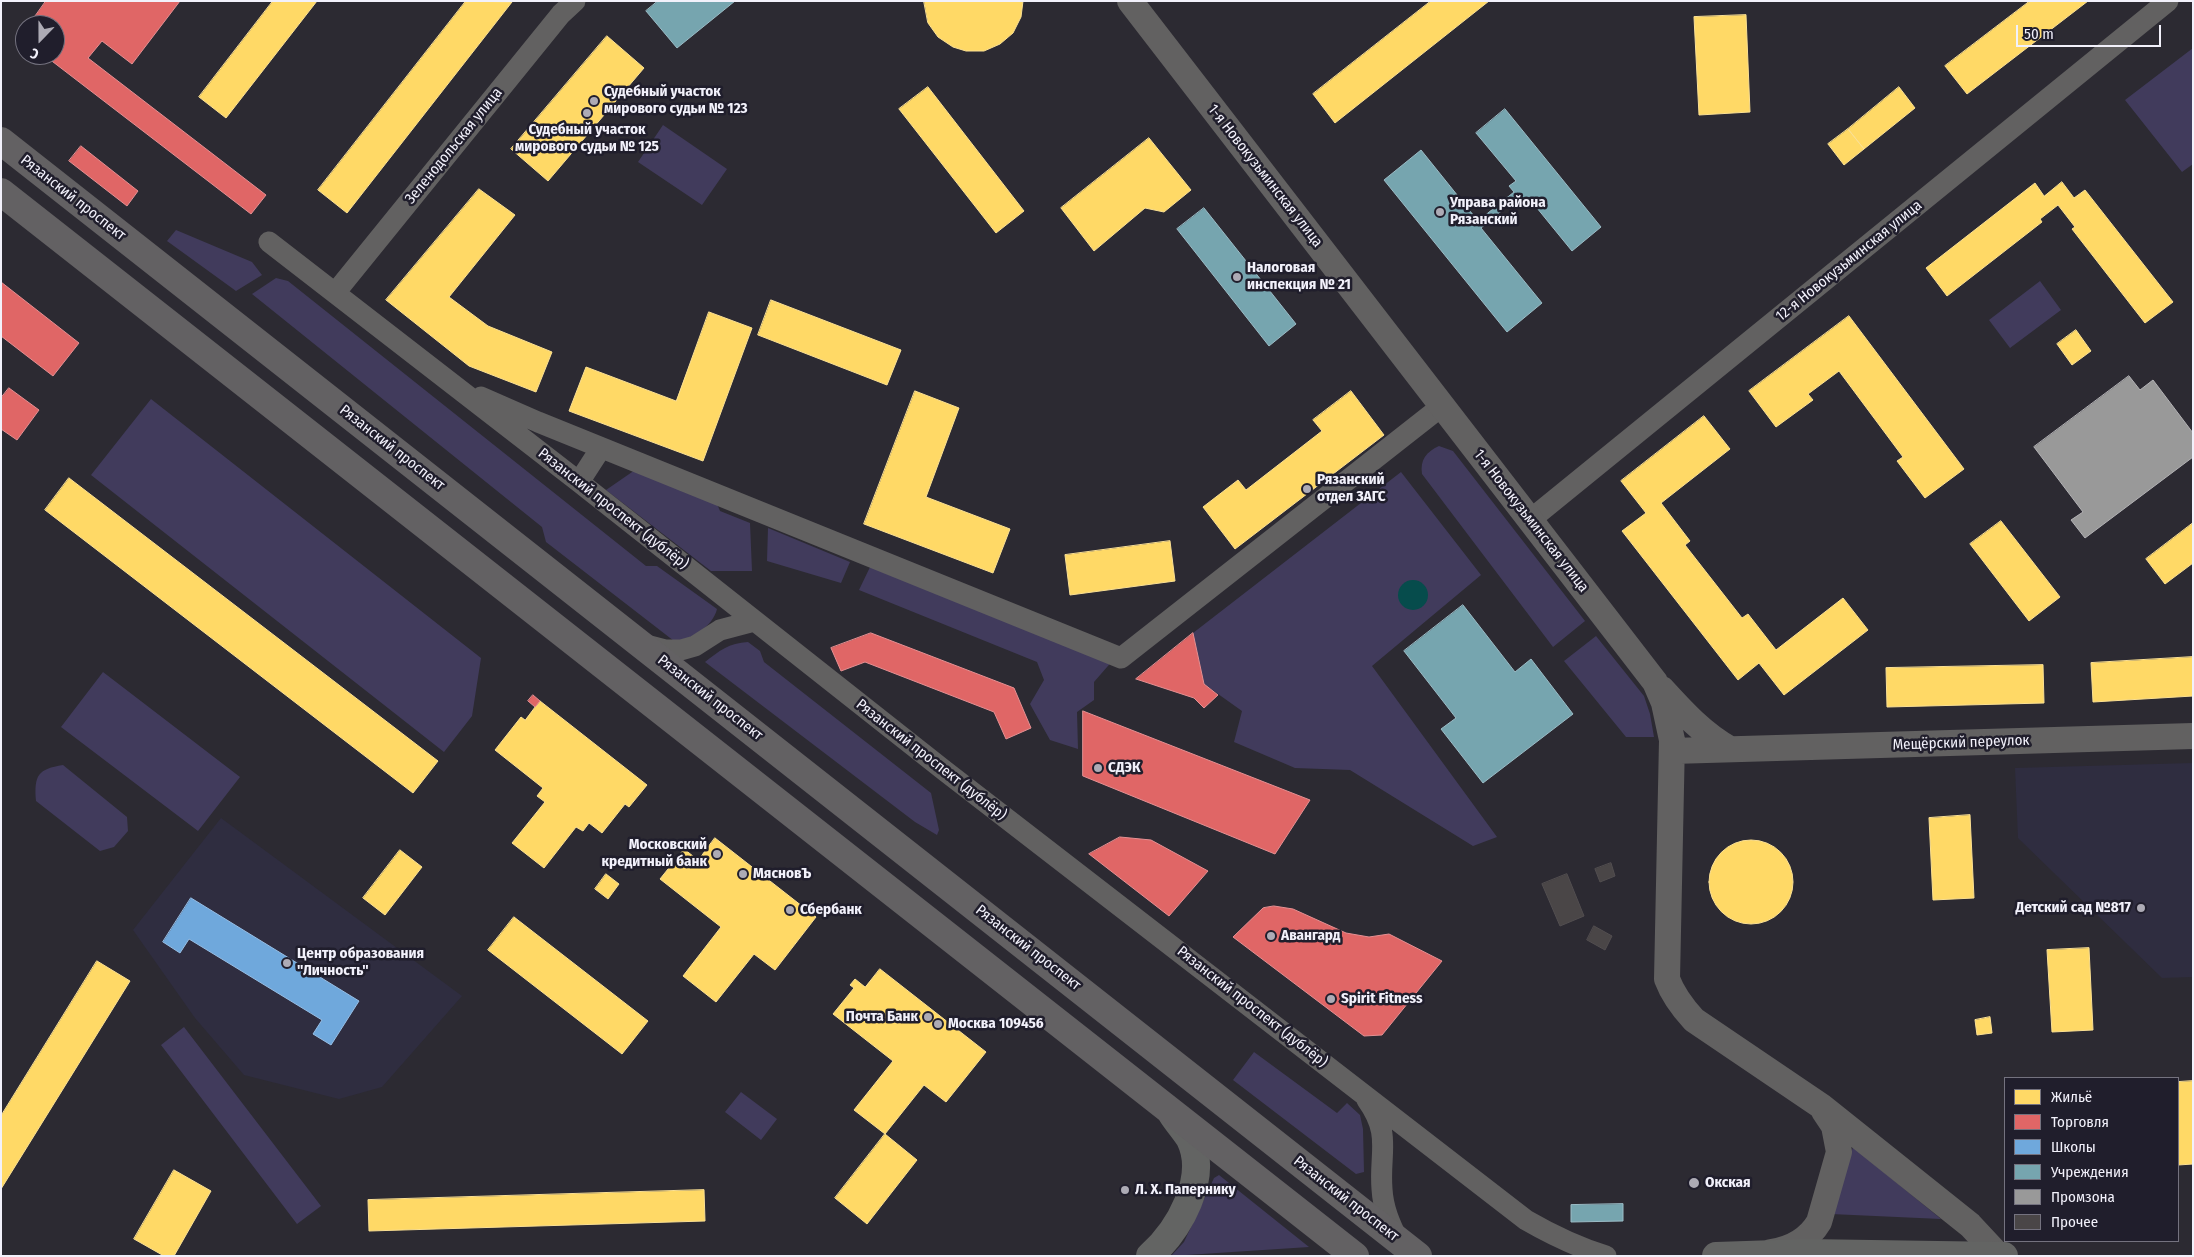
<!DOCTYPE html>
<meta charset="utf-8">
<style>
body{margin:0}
#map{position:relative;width:2194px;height:1257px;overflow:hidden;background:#2c2a32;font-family:"Fira Sans Condensed",sans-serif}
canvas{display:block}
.frame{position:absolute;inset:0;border:2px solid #f2f1fb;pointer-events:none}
.legend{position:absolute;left:2004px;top:1077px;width:175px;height:165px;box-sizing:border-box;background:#201e2c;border:1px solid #74727f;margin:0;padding:6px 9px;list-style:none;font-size:15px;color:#f2f1fb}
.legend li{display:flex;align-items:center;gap:10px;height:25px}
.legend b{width:25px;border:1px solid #74727f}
.north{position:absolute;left:15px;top:15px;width:50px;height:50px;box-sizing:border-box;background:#201e2c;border:1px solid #74727f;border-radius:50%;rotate:202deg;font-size:14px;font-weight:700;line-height:20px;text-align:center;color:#f2f1fb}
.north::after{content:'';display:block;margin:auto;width:18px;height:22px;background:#adabb5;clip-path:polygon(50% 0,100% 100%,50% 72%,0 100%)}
.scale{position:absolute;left:2016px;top:25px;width:145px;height:22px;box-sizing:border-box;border:2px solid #f2f1fb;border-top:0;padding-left:6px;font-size:15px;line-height:18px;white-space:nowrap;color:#f2f1fb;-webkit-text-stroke:4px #201e2c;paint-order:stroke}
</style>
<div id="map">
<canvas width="2194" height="1257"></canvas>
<div class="frame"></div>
<ul class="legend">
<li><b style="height:14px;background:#ffd966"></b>Жильё</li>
<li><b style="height:14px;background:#e06666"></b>Торговля</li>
<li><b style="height:14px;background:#6fa8dc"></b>Школы</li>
<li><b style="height:14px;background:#76a5af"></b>Учреждения</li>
<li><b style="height:14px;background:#999"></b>Промзона</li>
<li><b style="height:14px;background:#4a4647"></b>Прочее</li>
</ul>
<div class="north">С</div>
<div class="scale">50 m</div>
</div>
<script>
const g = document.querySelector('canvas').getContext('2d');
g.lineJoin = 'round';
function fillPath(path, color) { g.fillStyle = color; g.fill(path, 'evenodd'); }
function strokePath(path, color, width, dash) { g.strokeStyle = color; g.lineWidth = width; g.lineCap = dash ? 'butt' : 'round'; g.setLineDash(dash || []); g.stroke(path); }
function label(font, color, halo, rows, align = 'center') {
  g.font = font + ' "Fira Sans Condensed",sans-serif'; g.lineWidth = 5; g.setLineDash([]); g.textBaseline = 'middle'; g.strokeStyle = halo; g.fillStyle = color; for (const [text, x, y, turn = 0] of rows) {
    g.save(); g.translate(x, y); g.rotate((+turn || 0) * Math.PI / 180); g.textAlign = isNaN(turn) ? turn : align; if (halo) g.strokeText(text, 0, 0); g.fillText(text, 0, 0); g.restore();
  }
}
fillPath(new Path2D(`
 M2193 763V977L2162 978 2018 838 2015 768Z
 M221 818 462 996 382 1087 339 1099 244 1075 195 1018 133 930Z`), '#2f2d40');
fillPath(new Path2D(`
 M2193 48V164L2182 172 2125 100Z
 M663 125 727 169 702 205 638 162Z
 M176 230 252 262 262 275 236 291 167 241Z
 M276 278 288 281 646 566H657L717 609C713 626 691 641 674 641L546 542 542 527 252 294Z
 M2040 281 2061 310 2010 348 1989 320Z
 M151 399 481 658 472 716 444 752 91 475Z
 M1439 446 1453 451 1585 621 1553 647 1422 474C1420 460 1426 452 1439 446Z
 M635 470 714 497 720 511 750 523 752 571H711L606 490Z
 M1401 472 1481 575 1372 666 1497 837 1473 846 1350 770 1295 768 1234 742 1242 711 1204 684 1193 633Z
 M768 528 850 562 841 583 767 561Z
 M871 565 1114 659 1094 682V700L1077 712 1078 749 1050 740 1030 704 1044 680 1037 662 859 590Z
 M1596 636 1644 696 1650 714 1654 737H1626L1564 661Z
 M748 642 760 651 764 662 931 793 939 830 937 835 915 822 705 662C719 651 729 643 748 642Z
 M103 672 240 777 198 831 61 727Z
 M63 765 127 817 128 831 114 847 100 851 36 801C34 775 38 769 63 765Z
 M184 1027 321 1206 297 1224 161 1045Z
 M1254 1052 1337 1113 1347 1103 1360 1115 1363 1129 1364 1172 1356 1174 1233 1080Z
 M741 1092 777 1119 761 1140 725 1112Z
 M1853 1147 1941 1219 1831 1214Z
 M1219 1175 1309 1247 1171 1256 1184 1242 1214 1178Z`), '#413b5c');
fillPath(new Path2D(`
 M1398 595a15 15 0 1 1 30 0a15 15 0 1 1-30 0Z`), '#064c4c');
const homes = new Path2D(`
 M273 1H317L226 118 199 97Z
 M466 1 512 2 347 213 318 190Z
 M924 1H1023L1021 17 1013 33 1000 44 984 51H966L953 47 938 37 928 23Z
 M1431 1H1489L1335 123 1313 94Z
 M2030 1H2088L1967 94 1945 66Z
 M1746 15 1750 112 1699 115 1694 17Z
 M607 36 644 68 548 181 511 149Z
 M928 87 1024 211 996 233 899 109Z
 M1899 87 1915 108 1864 149 1848 129Z
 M1848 129 1864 149 1844 165 1828 144Z
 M1149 138 1191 190 1164 212 1145 208 1094 251 1061 208Z
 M2062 182 2074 198 2085 190 2173 302 2145 323 2072 229 2075 227 2058 205 2040 219 2042 222 1947 296 1926 268 2035 183 2044 196Z
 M479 189 515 215 449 297 488 326 552 352 536 392 469 366 386 300Z
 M771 300 901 350 887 385 758 335Z
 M709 312 752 328 703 461 569 411 586 367 676 401Z
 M1849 316 1964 469 1925 498 1897 461 1903 457 1839 371 1808 394 1813 400 1776 427 1749 391Z
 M2076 330 2091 351 2072 365 2057 344Z
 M915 391 959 408 926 497 1010 529 993 573 864 524Z
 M1351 391 1384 435 1235 549 1203 507 1238 480 1246 490 1322 431 1313 420Z
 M1704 416 1730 449 1661 503 1690 541 1685 545 1742 618 1748 614 1776 650 1843 598 1868 630 1784 695 1759 663 1738 680 1622 531 1646 513 1621 481Z
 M69 478 438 761 413 793 45 510Z
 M2001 521 2060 597 2029 621 1970 544Z
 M2193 523V563L2165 584 2146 559Z
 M1170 541 1175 581 1070 595 1065 555Z
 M2193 657V696L2093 702 2091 663Z
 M2043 665 2044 703 1887 707 1886 668Z
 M540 701 647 785 629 807 625 804 602 833 589 823 583 831 576 827 544 868 512 843 545 802 537 796 543 788 495 750 521 717 525 720Z
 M1970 815 1974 898 1933 900 1929 818Z
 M715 838 816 917 775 970 754 954 716 1002 683 976 721 927 660 879 684 849 698 860Z
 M1709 882a42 42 0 1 1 84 0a42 42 0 1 1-84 0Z
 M400 850 422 867 385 915 363 898Z
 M606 874 619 884 608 899 595 889Z
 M514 917 648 1021 622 1054 488 950Z
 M2089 948 2093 1030 2052 1032 2047 950Z
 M97 961 130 981 1 1189V1116Z
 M880 969 986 1052 946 1102 924 1085 885 1134 854 1110 893 1061 833 1014 854 988 850 985 855 979 865 987Z
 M1990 1017 1992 1033 1977 1035 1975 1020Z
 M2193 1081V1164L2178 1165V1082Z
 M885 1134 917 1160 867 1224 835 1198Z
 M174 1170 211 1191 174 1256H164L134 1239Z
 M704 1190 705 1221 369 1231 368 1200Z`);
fillPath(homes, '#ffd966');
strokePath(homes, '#fbe093', 1);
const shops = new Path2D(`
 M46 1H180L132 64 102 41 88 58 266 195 251 214 44 55H55V25H31V22Z
 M81 146 138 191 127 206 69 161Z
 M1 282 79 343 53 376 1 336Z
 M9 388 39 410 17 440 1 429V398Z
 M871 633 1014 688 1031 728 1006 739 994 712 865 662 841 671 831 648Z
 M1193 633 1204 684 1218 695 1204 708 1194 698 1136 679Z
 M533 695 540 701 535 707 528 701Z
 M1083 711 1310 800 1275 854 1083 776Z
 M1120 837 1151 840 1208 871 1169 916 1089 854Z
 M1274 906 1293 909 1346 933 1369 937 1389 934 1442 961 1382 1035 1364 1036 1233 937 1263 908Z`);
fillPath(shops, '#e06666');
strokePath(shops, '#e59093', 1);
const schools = new Path2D(`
 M191 898 359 1001 331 1045 313 1034 322 1020 189 939 180 953 163 942Z`);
fillPath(schools, '#6fa8dc');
strokePath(schools, '#96bee5', 1);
const public = new Path2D(`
 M658 1H735L677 48 646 11Z
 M1505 109 1601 227 1572 251 1528 197 1521 203 1517 198 1481 228 1542 303 1507 332 1384 180 1421 150 1478 221 1514 192 1509 186 1516 181 1476 133Z
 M1204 208 1296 324 1269 346 1177 229Z
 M1463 605 1515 672 1531 659 1573 714 1483 783 1441 729 1456 718 1404 651Z
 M1623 1204V1221L1571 1222V1205Z`);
fillPath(public, '#76a5af');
strokePath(public, '#9bbcc6', 1);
const industry = new Path2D(`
 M2129 376 2140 390 2153 380 2193 433V457L2085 538 2071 520 2083 512 2034 447Z`);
fillPath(industry, '#999');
strokePath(industry, '#b4b3b6', 1);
const building = new Path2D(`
 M1611 863 1615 876 1600 882 1595 869Z
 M1567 874 1584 916 1560 926 1542 884Z
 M1594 926 1612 936 1605 950 1587 940Z`);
fillPath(building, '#4a4647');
strokePath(building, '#524e50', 1);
strokePath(new Path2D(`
 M269 242 579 482 945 771 1526 1220C1552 1235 1577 1247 1606 1256
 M335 293 561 14 575 1
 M481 397 538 422 1121 658 1442 406
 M579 482 601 448
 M1530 520 2168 1
 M642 644 665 650H681L695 646 720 630 754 621
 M1367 1100C1392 1135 1379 1152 1382 1189 1383 1208 1390 1224 1398 1240`), '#626161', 21);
strokePath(new Path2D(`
 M1130 1 1655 682 1664 703 1672 740 1667 979C1673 995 1682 1007 1694 1020L1821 1106 1970 1225 1998 1255
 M1662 689C1683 712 1703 734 1730 749
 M1672 751 2193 736
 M1771 1252C1791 1249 1809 1239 1819 1222L1839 1152 1834 1126 1824 1111`), '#626161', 26);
strokePath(new Path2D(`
 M1150 1256C1179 1230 1209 1178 1190 1139 1185 1131 1177 1122 1172 1114
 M1716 1256 1806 1253 2004 1256`), '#636463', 28);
strokePath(new Path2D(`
 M1 141 1418 1256
 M1 192 1355 1256`), '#636163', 28);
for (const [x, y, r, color] of [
 [594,101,5,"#adabb5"],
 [587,113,5,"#adabb5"],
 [1440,212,5,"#adabb5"],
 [1237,277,5,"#adabb5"],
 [1307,489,5,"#adabb5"],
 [1098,768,5,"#adabb5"],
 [717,854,5,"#adabb5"],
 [743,874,5,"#adabb5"],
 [2141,908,5,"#adabb5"],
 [790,910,5,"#adabb5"],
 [1271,936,5,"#adabb5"],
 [287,963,5,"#adabb5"],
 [1331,999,5,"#adabb5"],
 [928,1017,5,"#adabb5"],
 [938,1024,5,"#adabb5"],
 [1694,1183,6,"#adabb5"],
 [1125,1190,5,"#adabb5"]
]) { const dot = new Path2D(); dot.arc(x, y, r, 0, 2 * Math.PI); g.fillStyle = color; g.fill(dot); strokePath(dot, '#201e2c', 2); }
label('bold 15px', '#f2f1fb', '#201e2c', [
 ["Судебный участок",604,92],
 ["мирового судьи № 123",604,109],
 ["Судебный участок",587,130,"center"],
 ["мирового судьи № 125",587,147,"center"],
 ["Управа района",1450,203],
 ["Рязанский",1450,220],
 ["Налоговая",1247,268],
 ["инспекция № 21",1247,285],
 ["Рязанский",1317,480],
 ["отдел ЗАГС",1317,497],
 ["СДЭК",1108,768],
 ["Московский",707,845,"right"],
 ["кредитный банк",707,862,"right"],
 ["МясновЪ",753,874],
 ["Детский сад №817",2131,908,"right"],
 ["Сбербанк",800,910],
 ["Авангард",1281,936],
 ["Центр образования",297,954],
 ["\"Личность\"",297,971],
 ["Spirit Fitness",1341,999],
 ["Почта Банк",918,1017,"right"],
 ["Москва 109456",948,1024],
 ["Окская",1705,1183],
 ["Л. Х. Папернику",1135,1190]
], 'left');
label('15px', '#f2f1fb', '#201e2c', [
 ["Зеленодольская улица",454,146,-51],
 ["1-я Новокузьминская улица",1265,176,52],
 ["Рязанский проспект",73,198,38],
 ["12-я Новокузьминская улица",1849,261,-39],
 ["Рязанский проспект",392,448,38],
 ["Рязанский проспект (дублёр)",613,509,38],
 ["1-я Новокузьминская улица",1531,521,52],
 ["Рязанский проспект",710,698,38],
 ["Мещёрский переулок",1961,743,-2],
 ["Рязанский проспект (дублёр)",931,760,38],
 ["Рязанский проспект",1028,948,38],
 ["Рязанский проспект (дублёр)",1252,1007,38],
 ["Рязанский проспект",1346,1199,38]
]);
</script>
